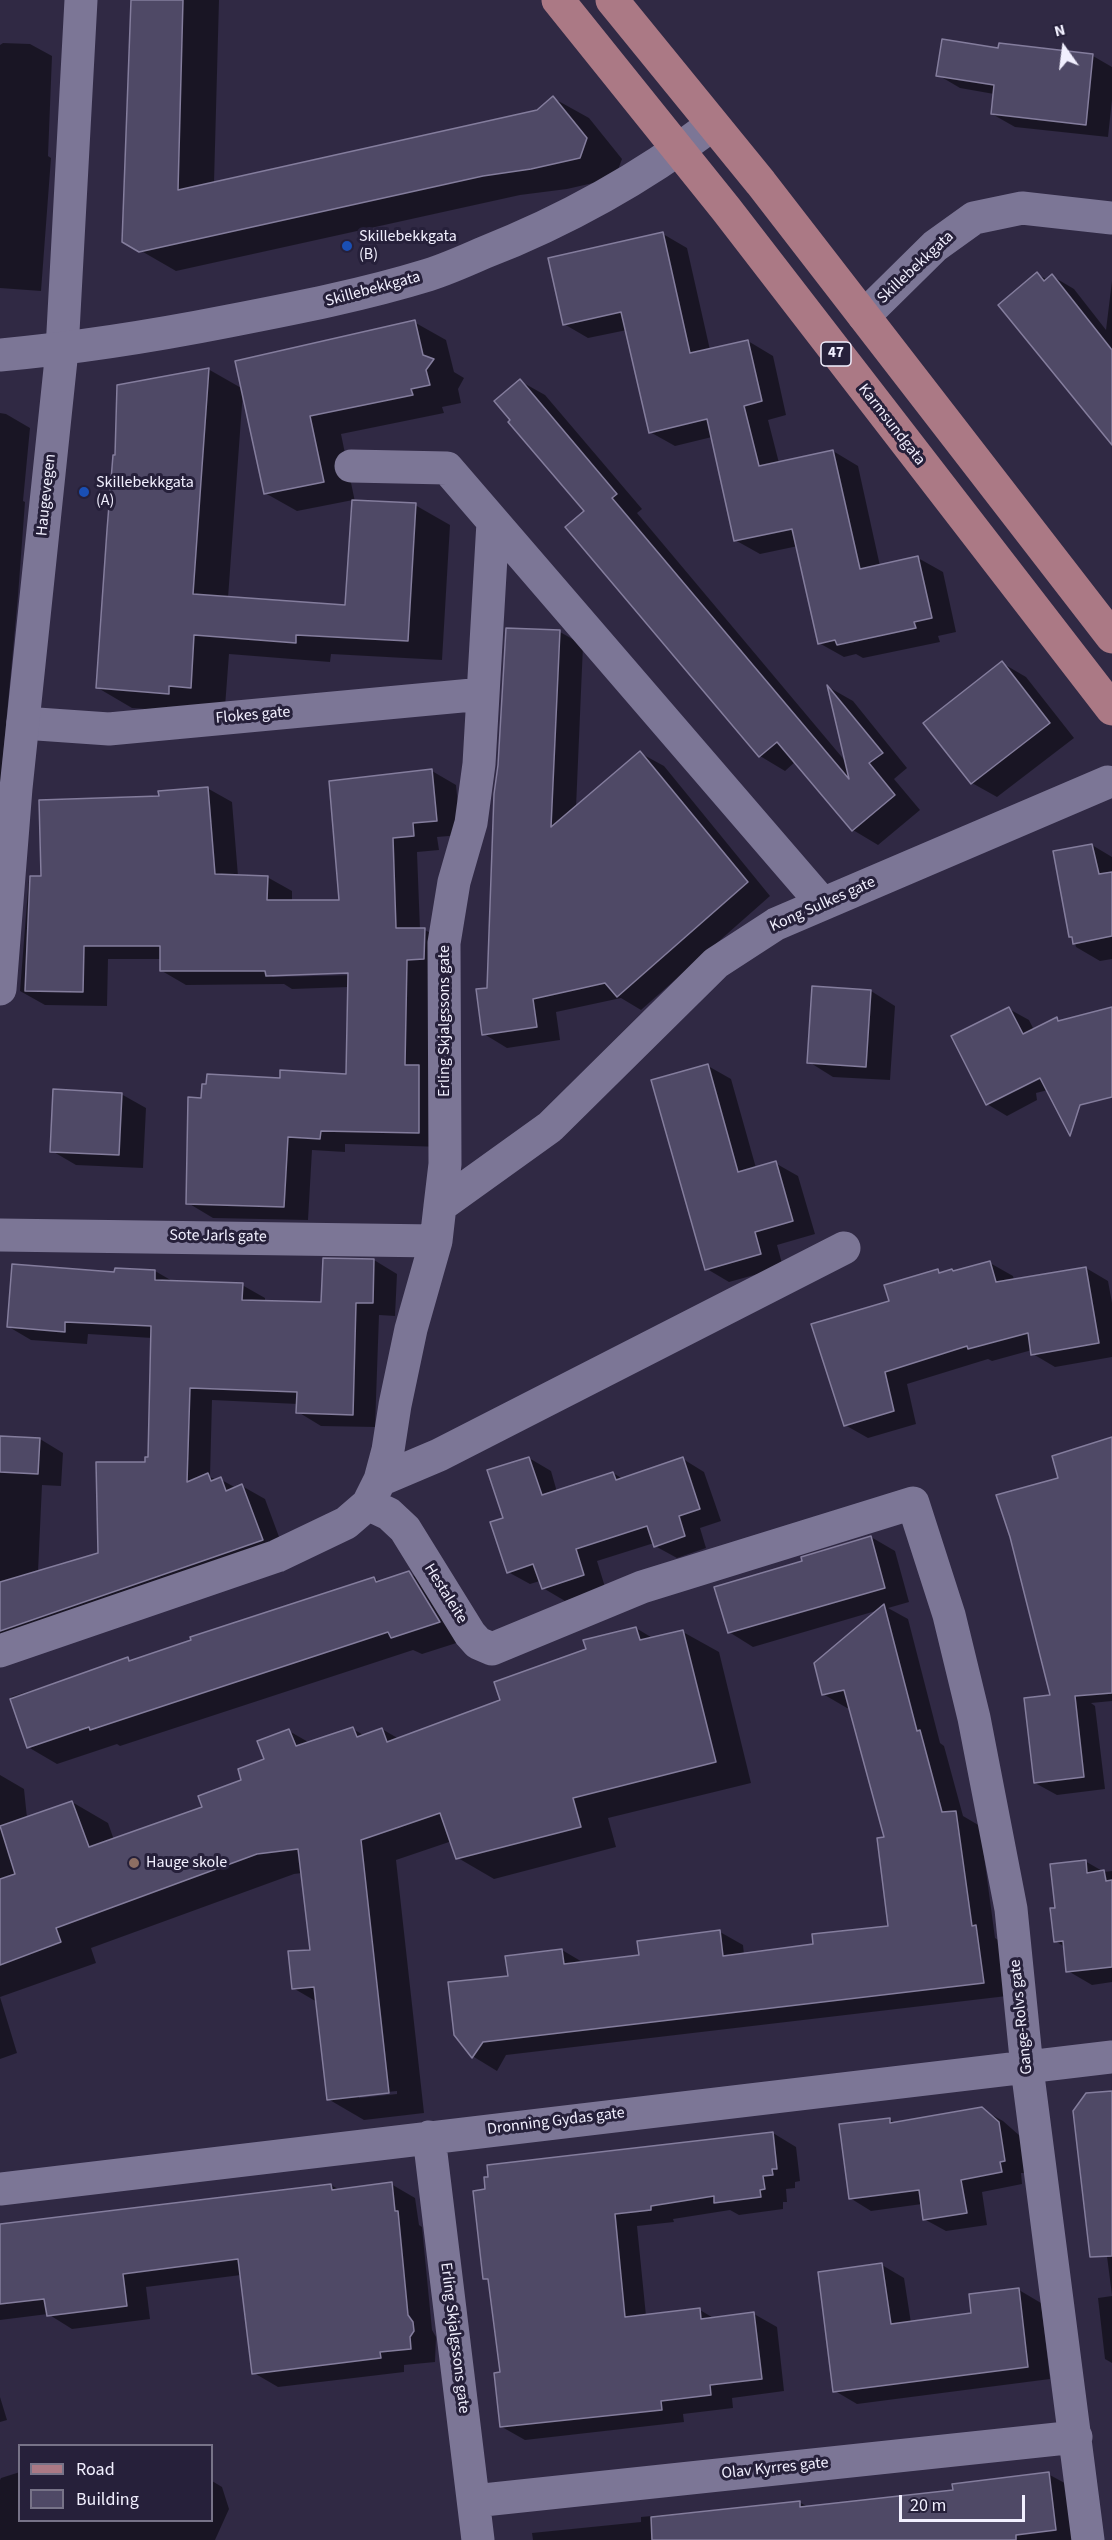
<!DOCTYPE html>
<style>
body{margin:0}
#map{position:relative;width:1112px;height:2540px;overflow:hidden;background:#302944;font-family:"Source Sans 3",sans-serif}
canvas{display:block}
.legend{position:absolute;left:18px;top:2444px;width:195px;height:78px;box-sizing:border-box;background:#26203a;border:2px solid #777388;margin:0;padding:8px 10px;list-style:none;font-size:18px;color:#f1effe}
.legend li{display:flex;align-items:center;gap:12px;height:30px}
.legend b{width:30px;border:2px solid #777388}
.north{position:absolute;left:1034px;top:18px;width:60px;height:60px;-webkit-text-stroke:4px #26203a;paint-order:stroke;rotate:346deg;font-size:16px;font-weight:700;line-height:24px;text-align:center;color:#f1effe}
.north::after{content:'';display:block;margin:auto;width:21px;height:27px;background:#f1effe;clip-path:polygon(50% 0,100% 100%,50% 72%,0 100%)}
.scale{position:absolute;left:899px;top:2495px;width:126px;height:27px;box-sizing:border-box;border:3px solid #f1effe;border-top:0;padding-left:8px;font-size:18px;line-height:21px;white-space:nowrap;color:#f1effe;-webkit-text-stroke:4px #26203a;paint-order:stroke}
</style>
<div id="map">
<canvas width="1112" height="2540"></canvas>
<ul class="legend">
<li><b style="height:8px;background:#ab7985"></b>Road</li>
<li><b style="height:16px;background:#4f4966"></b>Building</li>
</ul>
<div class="north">N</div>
<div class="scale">20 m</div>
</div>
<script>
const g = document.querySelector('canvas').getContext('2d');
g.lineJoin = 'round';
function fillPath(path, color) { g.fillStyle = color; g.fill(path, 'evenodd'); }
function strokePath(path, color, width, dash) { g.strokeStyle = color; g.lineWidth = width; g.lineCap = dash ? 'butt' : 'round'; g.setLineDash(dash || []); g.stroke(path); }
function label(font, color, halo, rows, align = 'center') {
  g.font = font + ' "Source Sans 3",sans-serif'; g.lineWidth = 6; g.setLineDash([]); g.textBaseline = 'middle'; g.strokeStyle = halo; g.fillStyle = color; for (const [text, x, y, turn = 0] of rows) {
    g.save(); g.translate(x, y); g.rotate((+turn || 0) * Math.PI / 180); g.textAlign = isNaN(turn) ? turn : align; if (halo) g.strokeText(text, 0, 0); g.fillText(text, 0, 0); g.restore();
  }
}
fillPath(new Path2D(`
 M131 0H219L214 183 537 112 553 98 589 118 622 159 615 178 567 189 520 195 176 271 124 241Z
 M3 43 30 44 52 56 48 156 51 158 41 291 0 288V45Z
 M1000 45 1093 56 1112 67V100L1108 137 1015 127 992 114 994 94 960 88 938 75 999 50Z
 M663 234 687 248 710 350 748 341 773 356 786 415 768 420 779 463 833 451 858 466 880 566 918 558 943 572 956 632 938 636 940 642 863 658 856 654 844 657 819 643 798 546 760 554 735 540 712 437 675 446 650 432 627 330 588 338 564 324Z
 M1037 274 1048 280 1052 276 1074 289 1106 330 1112 281V445Z
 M414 322 446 340 454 372 464 378 458 389 461 403 442 407 444 413 341 434 355 502 415 505 450 525 442 660 331 654 330 662 229 654 225 707 203 713 132 708 98 688 208 369 243 389ZM243 391 265 493 297 511 353 500 347 607 228 598Z
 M520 381 545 395 642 509 637 513 846 762 830 688 853 701 907 768 894 779 920 810 878 845 853 830 795 762 785 771 760 756 567 527 586 511Z
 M0 413 6 414 30 428 23 501 25 502 18 596 0 789Z
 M560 632 583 645 576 808 640 753 664 766 770 896 641 1010 621 998 556 1012 560 1040 507 1048 484 1034 489 990Z
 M1002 663 1026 677 1074 738 997 797 972 783 925 723Z
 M432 771 456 785 461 835 437 837 439 850 417 852 420 930H425L450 944 443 1147 345 1144V1152L312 1150 308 1220 213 1218 188 1203 203 1100 281 1080 347 1075 349 987 292 989 284 984 186 985 162 971V959H108L107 1006 45 1005 20 991 29 877H42L160 798 207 788 232 802 238 876 267 877 292 891V902H341ZM356 972V975L273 977 267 974Z
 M1092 845 1112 857V959L1100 961 1076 947 1074 939 1070 936Z
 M871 991 895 1006 890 1080 833 1077 809 1062Z
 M1009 1009 1029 1020 1034 1030 1057 1019 1062 1021 1112 1009V1074L1036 1093 1037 1100 1007 1116 987 1104Z
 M708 1066 731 1079 756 1168 775 1163 798 1176 815 1234 777 1245 783 1267 729 1282 707 1269Z
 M121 1094 146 1108 143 1168 76 1165 52 1151Z
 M374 1260 397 1274 395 1316 379 1315 375 1427 321 1426 298 1412V1404L212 1400 210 1477 217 1480 220 1479 236 1488 242 1486 265 1499 285 1553 0 1659V1438L40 1439 63 1453 61 1486 42 1485 38 1572 99 1554 150 1459 152 1338 88 1334 87 1344 31 1340 9 1327 116 1274 155 1271 174 1282 242 1285 265 1298V1302L323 1303Z
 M990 1263 1013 1276 1014 1280 1086 1268 1108 1281 1112 1303V1357L1055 1367 1033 1354 1032 1350 992 1361 988 1359 907 1384 916 1424 868 1438 845 1425 891 1302 938 1271 943 1274 955 1272Z
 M1112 1439V1701L1091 1703 1095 1706 1105 1789 1057 1795 1035 1783 1056 1696 1060 1479Z
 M529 1458 551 1471 557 1492 613 1473 623 1479 683 1459 704 1472 721 1521 700 1528 706 1548 677 1558 655 1546 654 1543 597 1561 605 1587 565 1601 543 1588 540 1581 530 1584 508 1572 505 1519Z
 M871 1537 895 1551 909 1602 888 1608 908 1619 940 1743 944 1746 963 1816 980 1826 995 1938 1000 1941 1007 1996 506 2055 497 2071 474 2057 455 2034 509 1977 562 1950 584 1963 641 1956 720 1932 743 1945 744 1955 815 1945 890 1928 886 1838 850 1707 847 1708 823 1694 879 1610 753 1647 729 1632 804 1562Z
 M409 1573 439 1590 469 1639 422 1654 413 1650 120 1746 117 1744 57 1764 28 1747 11 1697 128 1659 132 1662 374 1578 381 1582Z
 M636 1628 654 1639 683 1632 719 1652 751 1783 608 1818 616 1847 494 1879 458 1858 452 1841 396 1860 424 2113 364 2120 328 2099 317 2002 293 1988 311 1952 302 1873 294 1874 91 1948 96 1963 0 1997 17 2053 0 2059V1775L24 1789 27 1818 72 1802 108 1823 114 1840 204 1808 243 1781 266 1760 289 1731 310 1743 353 1729 365 1736 382 1729 399 1739 501 1701 587 1650ZM397 2091V2094L359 2098V2095Z
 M1085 1861 1104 1872 1112 1871V1982L1092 1985 1068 1971 1065 1947 1055 1941 1057 1909Z
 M1112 2092V2295L1105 2241Z
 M981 2109 1003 2121 1020 2136 1026 2173H1021L1022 2184 982 2192 987 2225 946 2231 924 2219 922 2204 871 2211 850 2198 889 2119 896 2123Z
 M773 2133 796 2147 800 2181 795 2182V2188L786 2189 787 2202H783V2209L739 2215 730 2210 673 2219 674 2222 637 2226 646 2316 700 2310 715 2319 754 2314 777 2327 784 2391 732 2398 733 2408 683 2414 684 2422 525 2440 502 2427V2373L489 2281 485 2278Z
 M391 2184 415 2198 419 2225 422 2227 432 2330 436 2337 435 2362 404 2365V2372L278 2387 254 2373 241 2275 146 2287 150 2319 72 2329 48 2314 0 2320V2224L331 2185 340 2190Z
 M882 2265 904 2278 911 2323 973 2315 1019 2290 1041 2303 1050 2379 857 2404 835 2391Z
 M1112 2296V2363L1105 2359 1098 2298Z
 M0 2397 7 2420 0 2422Z
 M20 2472V2520H212V2481L222 2487 229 2509 215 2540H0V2480L1 2478Z
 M1048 2474 1072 2487 1079 2540H533L532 2533 641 2522V2517L799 2502 808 2507 955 2491Z`), '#0007');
const building = new Path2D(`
 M131 0H183L178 190 537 110 553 96 587 138 580 158 531 169 483 176 139 252 122 242Z
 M942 39 998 48 999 43 1093 54 1086 125 991 114 994 85 936 76Z
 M663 232 690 353 748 340 762 401 744 406 759 466 833 450 860 569 918 556 932 618 914 622 916 628 837 645 835 640 818 644 792 529 734 541 707 419 649 433 621 312 563 325 548 258Z
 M1037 272 1044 281 1052 274 1112 350V445L998 305Z
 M415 320 423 355 434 359 426 370 430 385 411 389 413 395 310 416 324 482 264 494 235 361Z
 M209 368 193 594 345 605 352 500 416 503 408 641 296 635V643L194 635 191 688 169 686V694L96 688 107 530 113 455H115L117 385Z
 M520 379 617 494 612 498 849 779 827 685 883 753 869 763 895 795 852 831 777 742 759 757 565 527 584 511 508 422 510 420 494 401Z
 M506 628 560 630 551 827 640 751 748 882 617 997 605 983 533 999 537 1027 482 1035 476 989 487 988 494 794 498 765Z
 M1002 661 1050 723 971 784 923 723Z
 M432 769 437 821 413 823 414 836 393 838 396 928H425L424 959 407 960 405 1065H419V1133L321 1131 320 1139 288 1137 284 1207 186 1204 188 1097 201 1098 202 1084H206L207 1074 280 1078V1070L346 1074 348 973 266 976 265 971H160V946H84L83 992 25 991 30 876H41L39 800 159 796 158 791 208 787 215 874 268 876 267 900H339L329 781Z
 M1092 844 1099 874 1112 872V936L1073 944 1072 937H1069L1053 851Z
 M812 986 871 990 866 1067 807 1063Z
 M1009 1007 1023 1034 1057 1017 1058 1021 1112 1007V1097L1080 1105 1070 1136 1040 1078 986 1105 951 1036Z
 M708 1064 738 1172 776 1161 793 1221 755 1232 761 1254 705 1270 651 1080Z
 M53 1089 122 1093 119 1155 50 1152Z
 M323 1258 374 1259 373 1303H356L353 1415 296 1413 297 1392 190 1388 187 1482 208 1473 211 1481 221 1477 226 1491 242 1484 263 1540 0 1631V1582L98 1553 96 1462H145V1457H148L151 1326 65 1322V1332L7 1327 12 1264 114 1272 115 1268 155 1270V1280L243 1283 242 1300 321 1302Z
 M990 1261 996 1282 1086 1267 1099 1343 1031 1355 1028 1333 968 1349 967 1346 885 1372 894 1411 844 1426 811 1324 889 1301 884 1285 938 1269 939 1273 952 1269 953 1271Z
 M0 1436 40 1438 38 1474 0 1472Z
 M1112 1437V1693L1075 1696 1084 1777 1034 1783 1024 1698 1050 1695 1010 1537 996 1495 1058 1478 1052 1456Z
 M529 1457 542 1495 613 1472 616 1480 683 1457 700 1509 679 1516 685 1536 654 1547 647 1526 576 1549 584 1575 542 1589 533 1564 507 1573 490 1522 503 1518 487 1470Z
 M871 1536 885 1588 728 1633 714 1587 802 1561 801 1557Z
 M409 1571 440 1622 391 1638 388 1632 90 1730 89 1727 27 1748 10 1699 128 1657 129 1661 191 1640 190 1637 374 1577 376 1582Z
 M884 1604 917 1731 920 1730 942 1812 956 1811 972 1926 976 1925 984 1983 483 2042 472 2058 454 2035 448 1982 508 1976 505 1956 562 1949 564 1964 639 1955 637 1941 720 1930 723 1956 813 1944 812 1934 888 1926 877 1838 884 1837 844 1690 822 1695 814 1663Z
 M636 1627 640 1640 683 1630 716 1762 573 1798 581 1827 456 1859 440 1813 361 1840 389 2093 327 2100 314 1987 292 1989 288 1951 310 1950 298 1849 257 1854 56 1928 61 1942 0 1965V1879L15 1874 0 1826 72 1801 89 1847 202 1807 198 1796 241 1780 238 1769 264 1759 257 1741 289 1729 296 1746 353 1727 357 1737 382 1728 387 1742 500 1700 494 1682 586 1649 583 1640Z
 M1086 1860 1087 1873 1104 1870 1106 1881 1112 1880V1967L1066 1972 1063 1941 1054 1942 1050 1908H1055L1050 1864Z
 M1112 2091V2256L1090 2257 1073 2111 1086 2093Z
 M982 2107 999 2122 1005 2161 1000 2162 1002 2172 961 2180 967 2213 923 2220 919 2190 849 2199 839 2124 890 2118V2123Z
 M773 2132 777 2169H772L773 2175 763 2176 765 2189 760 2190 761 2197 714 2203V2196L651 2206V2210L615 2214 625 2317 700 2308 701 2319 754 2312 762 2379 710 2385 711 2395 661 2401 662 2410 500 2427 494 2373 500 2372 488 2279H483L473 2191 485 2189 484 2177H488L487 2165Z
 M392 2182 395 2211H398L408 2315 413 2322 414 2331 410 2337 411 2349 380 2352 381 2358 252 2374 238 2259 123 2274 127 2306 47 2316 44 2299 0 2304V2224L331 2184 332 2190Z
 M882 2263 891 2324 971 2313 969 2294 1019 2288 1028 2367 833 2392 818 2272Z
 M1049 2472 1056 2530 1016 2535V2540H652L651 2517 800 2501V2507L953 2490 952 2484Z`);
fillPath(building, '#4f4966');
strokePath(building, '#847d9d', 1.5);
strokePath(new Path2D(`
 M864 316 935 246 974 218 1022 208 1112 218
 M62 350 81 0
 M351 466 447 468 822 903
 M23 723 109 729 483 694
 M440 1206 550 1127 716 963 776 924 1108 782
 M0 1235 436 1241
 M380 1480 439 1455 844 1248
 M368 1504 380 1480 388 1450 395 1405 411 1329 436 1241 440 1206 445 1164 444 943 454 882 471 823 479 764 493 522
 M0 1651 277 1556 346 1523 368 1504 389 1514 405 1529 470 1634 478 1643 492 1649 642 1587 913 1503 949 1615 974 1718 1011 1909 1027 2068 1088 2540
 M429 2137 478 2540
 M0 2189 1112 2057
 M474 2501 1076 2437`), '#7c7696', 33);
strokePath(new Path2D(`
 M0 355C77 348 153 336 229 321 296 308 363 295 428 275 447 269 465 261 483 253 565 221 642 178 712 125
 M0 989 16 788 62 350`), '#7c7696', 33);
strokePath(new Path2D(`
 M558 0 726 209 1112 709
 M612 0 761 183 1112 637`), '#ab7985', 33);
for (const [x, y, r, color] of [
 [347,246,6,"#1a4fb4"],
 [84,492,6,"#1a4fb4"],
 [134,1863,6,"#8d6e63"]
]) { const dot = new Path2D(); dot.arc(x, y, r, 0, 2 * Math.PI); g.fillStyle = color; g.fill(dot); strokePath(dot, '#26203a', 2); }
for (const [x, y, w] of [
 [836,354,30]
]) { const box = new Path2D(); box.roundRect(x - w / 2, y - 12, w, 24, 4.5); g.fillStyle = '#26203a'; g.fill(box); strokePath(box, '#f1effe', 1.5); }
label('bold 15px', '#f1effe', null, [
 ["47",836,354]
]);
label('16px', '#f1effe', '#26203a', [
 ["Skillebekkgata",359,237],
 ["(B)",359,255],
 ["Skillebekkgata",96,483],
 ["(A)",96,501],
 ["Hauge skole",146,1863]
], 'left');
label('16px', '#f1effe', '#26203a', [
 ["Skillebekkgata",916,268,-43],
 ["Skillebekkgata",373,290,-15],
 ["Karmsundgata",891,425,52],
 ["Haugevegen",47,495,-84],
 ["Flokes gate",253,716,-5],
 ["Kong Sulkes gate",823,905,-24],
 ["Erling Skjalgssons gate",445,1021,-90],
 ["Sote Jarls gate",218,1237,1],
 ["Hestaleite",445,1594,58],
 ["Gange-Rolvs gate",1022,2017,-96],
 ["Dronning Gydas gate",556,2122,-7],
 ["Erling Skjalgssons gate",454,2338,83],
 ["Olav Kyrres gate",775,2469,-6]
]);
</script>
